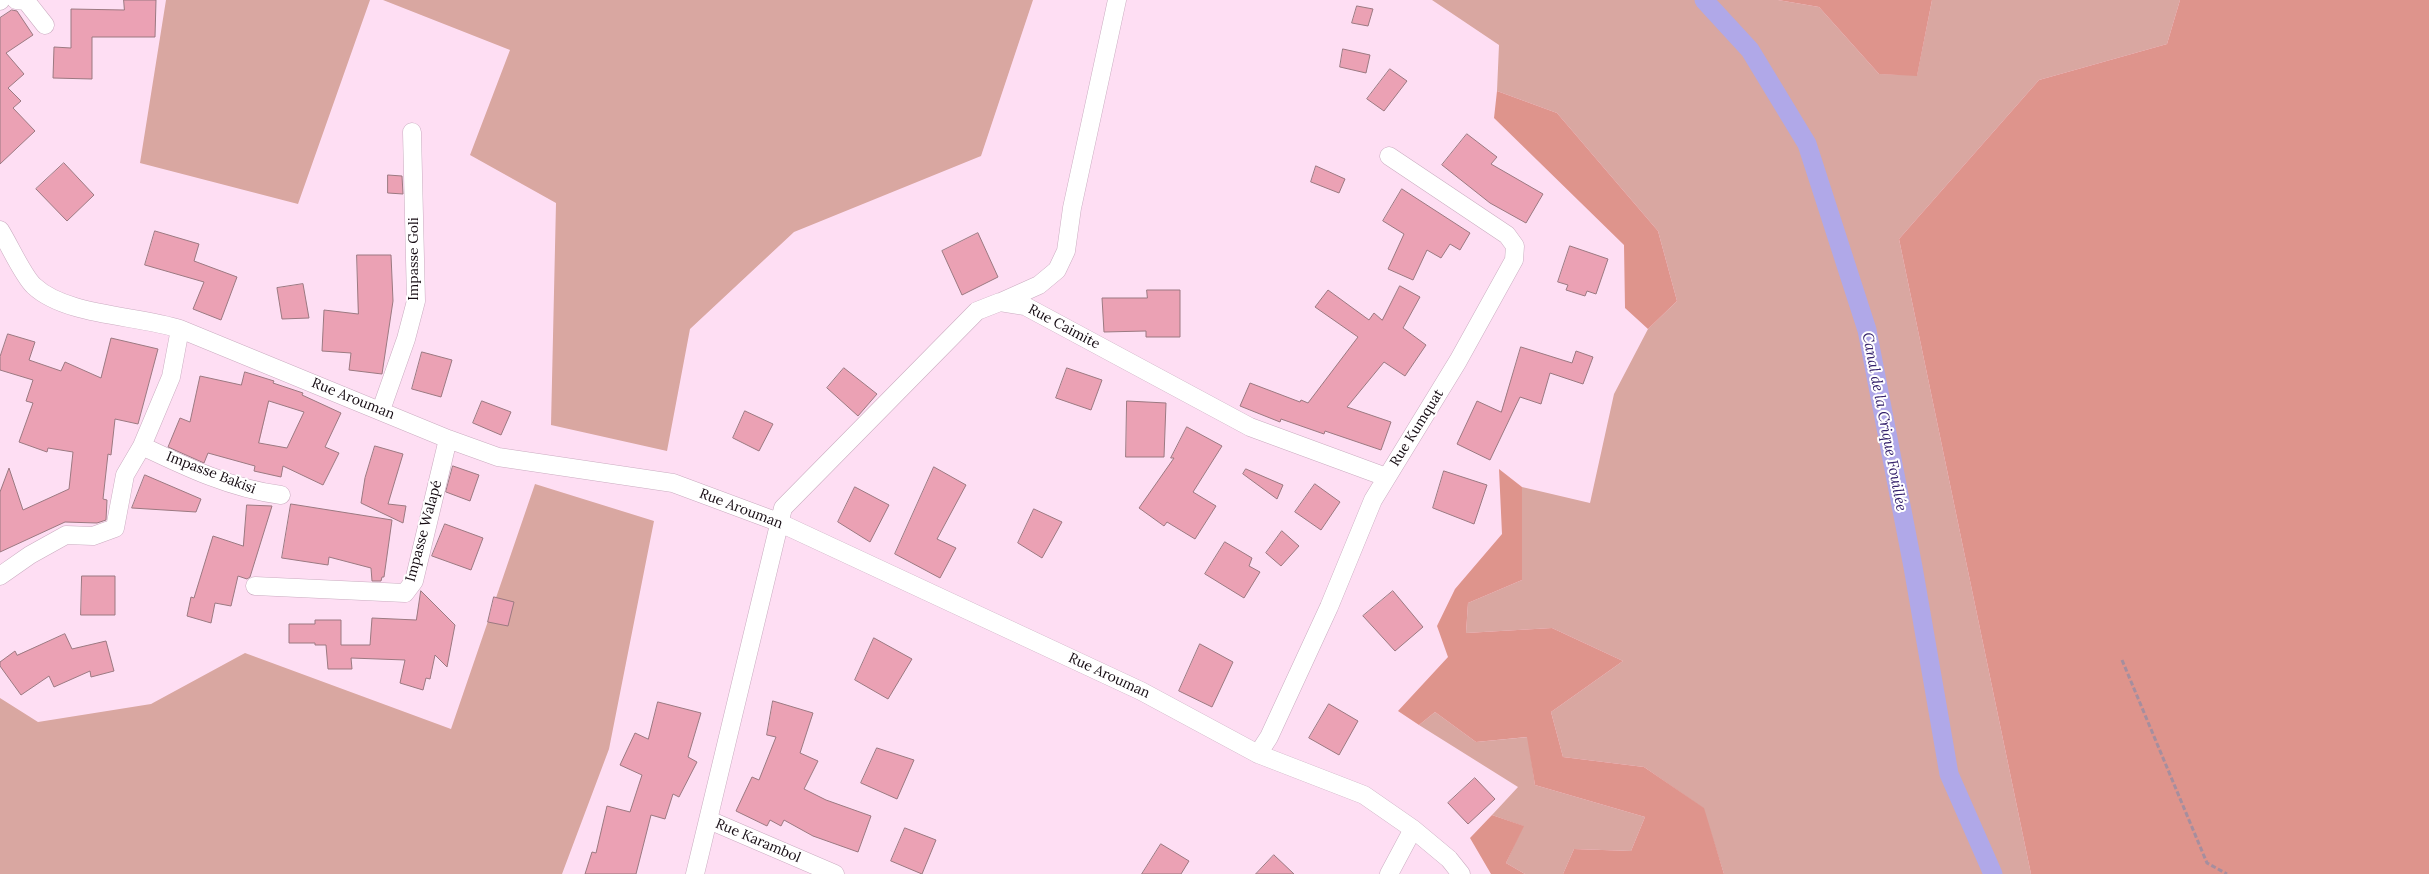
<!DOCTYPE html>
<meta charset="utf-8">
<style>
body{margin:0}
canvas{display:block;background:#fedef3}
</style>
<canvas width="2429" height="874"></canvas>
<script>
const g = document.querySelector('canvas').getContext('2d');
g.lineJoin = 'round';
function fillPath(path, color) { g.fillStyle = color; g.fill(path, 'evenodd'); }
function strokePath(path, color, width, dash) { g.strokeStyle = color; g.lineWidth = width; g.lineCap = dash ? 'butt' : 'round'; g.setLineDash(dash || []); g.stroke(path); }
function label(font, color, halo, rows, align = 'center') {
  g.font = font + ' Lora,serif'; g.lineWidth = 4; g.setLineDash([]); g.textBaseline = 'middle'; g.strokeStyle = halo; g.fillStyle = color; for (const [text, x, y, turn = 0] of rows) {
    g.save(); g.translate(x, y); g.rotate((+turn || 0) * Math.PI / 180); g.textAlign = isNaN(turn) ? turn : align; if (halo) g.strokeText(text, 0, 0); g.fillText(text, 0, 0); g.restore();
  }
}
fillPath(new Path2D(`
 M166 0H370L298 204 140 163Z
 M383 0H1033L981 156 794 232 690 329 667 451 551 425 556 203 470 155 510 50Z
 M1432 0H1778L1819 7 1879 74 1917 75 1932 0H2180L2167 44 2039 80 1899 239 2031 874H1724L1703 808 1644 767 1563 757 1551 712 1623 661 1552 628 1466 633 1468 603 1522 580V487L1590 503 1614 394 1648 329 1677 301 1658 231 1557 113 1497 91 1499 45Z
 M535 484 654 521 609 749 562 874H0V698L38 722 151 704 245 653 451 729Z
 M1435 712 1476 742 1528 737 1535 785 1645 817 1631 851 1574 849 1563 874H1525L1506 863 1523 826 1492 815 1518 787 1419 725Z`), '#d9a7a1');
fillPath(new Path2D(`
 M1778 0H1932L1917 76 1879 74 1819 7Z
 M2180 0H2429V874H2031L1899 239 2039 80 2167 44Z
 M1497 91 1557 113 1658 231 1677 301 1648 329 1625 308 1624 245 1494 118Z
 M1499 469 1522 487V580L1468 603 1466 633 1552 628 1623 661 1551 712 1563 757 1644 767 1704 808 1724 874H1563L1574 849 1631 851 1645 817 1535 785 1527 737 1476 742 1435 712 1419 725 1398 711 1448 657 1437 626 1455 589 1502 534Z
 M1492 815 1524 826 1506 863 1525 874H1491L1470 838Z`), '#de948c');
strokePath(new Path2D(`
 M1704 0 1750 50 1807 144 1867 330 1913 567 1949 774 1993 874`), '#b0a8e8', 19);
const building = new Path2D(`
 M124 0H156L155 37H92V79L53 78 54 47 71 48V9L124 10Z
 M1357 6 1373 9 1368 26 1352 23Z
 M12 10 17 11 33 35 6 53 24 74 8 88 21 101 13 108 35 131 0 164V18Z
 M1343 49 1370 55 1366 73 1340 67Z
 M1390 69 1407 81 1384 111 1367 99Z
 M1467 134 1497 157 1491 164 1543 194 1526 223 1490 203 1442 165Z
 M64 163 94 195 67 221 36 189Z
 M1316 166 1345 179 1339 193 1311 182Z
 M388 175 402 176 403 194 388 193Z
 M1402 189 1470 233 1460 250 1450 244 1441 258 1427 250 1413 280 1388 269 1404 234 1383 221Z
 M155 231 199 244 194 261 237 277 221 320 193 309 204 282 145 265Z
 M978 233 998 277 962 295 942 251Z
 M1570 246 1608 259 1596 294 1587 291 1585 296 1566 290 1568 285 1558 282Z
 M357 255H391L393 301 382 374 349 370 351 353 322 351 324 310 358 314Z
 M303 284 309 318 282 319 277 288Z
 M1400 286 1420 297 1403 328 1426 345 1405 376 1384 362 1347 407 1391 422 1381 450 1325 431 1324 434 1281 419 1280 422 1240 406 1250 383 1300 402 1301 400 1308 403 1358 337 1315 307 1328 290 1369 320 1374 313 1382 320Z
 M1147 290H1180V337H1146V331L1104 332 1102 298H1147Z
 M8 334 35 342 29 360 61 371 65 362 101 378 111 338 158 349 138 424 115 419 111 455 108 454 103 499 107 500 106 520 97 523 65 522 0 552V492L9 468 23 510 69 489 73 452 48 448 47 452 19 442 33 403 26 401 33 380 0 370V357Z
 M1521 347 1572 363 1576 351 1593 357 1583 384 1550 373 1541 404 1520 397 1490 460 1457 444 1477 401 1501 412Z
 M422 352 452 360 441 397 412 389Z
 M844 368 877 394 858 416 827 388Z
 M1067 368 1102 380 1091 410 1056 398Z
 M245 372 274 381 273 383 303 393 302 395 341 413 325 447 339 453 323 485 283 466 281 477 254 471 255 466 208 453 204 463 168 447 180 418 190 422 200 376 241 385ZM269 401 304 412 287 448 259 443Z
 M482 401 511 412 501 435 473 423Z
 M1127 401 1166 403 1164 457H1126Z
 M745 411 773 424 759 451 733 438Z
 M1187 427 1222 446 1193 492 1216 506 1195 539 1167 522 1164 526 1139 508 1174 458H1171Z
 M375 446 403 454 388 504 406 506 403 523 361 503 365 478Z
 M453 466 479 475 470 501 446 492Z
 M934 467 966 485 937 539 956 548 940 578 895 554Z
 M1246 469 1283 485 1277 499 1243 474Z
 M1444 471 1487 485 1474 524 1433 508Z
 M145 475 201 499 196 512 132 508Z
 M1315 484 1340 502 1321 530 1295 512Z
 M855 487 889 505 870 542 838 522Z
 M291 504 392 520 384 577H382L381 581H372L371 568 329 557 328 565 282 558Z
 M247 505 272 506 250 577 247 579 238 576 231 606 215 603 211 623 187 616 191 597 194 598 213 536 243 546Z
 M1034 509 1062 522 1042 558 1018 543Z
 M445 524 483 538 471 570 432 556Z
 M1282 531 1299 546 1281 566 1266 553Z
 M1225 542 1252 558 1249 566 1260 572 1244 598 1205 574Z
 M82 576H115V615H81Z
 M421 591 455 625 447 667 435 655 430 679 426 678 423 690 400 683 405 660 351 658 352 669H328L326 645H315V643H289V624H315V620H341V645H370L372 618 416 620Z
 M1393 591 1423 627 1395 651 1363 616Z
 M494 597 514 602 508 626 488 622Z
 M65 634 72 649 106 641 114 671 91 677 90 671 54 687 49 676 21 695 0 666V662L15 651 17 655Z
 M874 638 912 659 888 699 855 680Z
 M1200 644 1233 662 1212 707 1179 691Z
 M773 701 813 713 800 753 818 761 804 789 826 800 871 816 858 852 813 836 784 820 781 826 770 820 767 826 736 811 752 777 759 780 776 737 767 735Z
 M658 702 701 713 688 757 697 762 679 797 673 794 665 819 651 815 636 874H585L592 852 596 853 607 806 630 812 642 775 620 765 635 733 648 739Z
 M1329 704 1358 721 1339 755 1309 738Z
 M877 748 914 760 897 799 861 783Z
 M1475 778 1495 799 1468 824 1448 803Z
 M905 828 936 840 922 874 891 861Z
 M1161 844 1189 861 1181 874H1142Z
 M1274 855 1294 874H1256Z`);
fillPath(building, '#eba1b4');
strokePath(building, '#9b7981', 1);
const minor = new Path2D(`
 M16 0 26 1 45 25
 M0 1 1 0
 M0 230C9 244 23 276 34 286 66 316 137 315 180 329L448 439 498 457 673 483 778 522 1141 691 1258 754 1364 795 1413 829 1449 859 1461 874
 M1001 302 1039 285 1057 270 1066 251 1072 208 1117 0
 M381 410 406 339 416 301 412 132
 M142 446C186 467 232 489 281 495
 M0 576 30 555 66 535 93 536 115 528 125 475 142 446 171 377 180 329
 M255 586 405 593 414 581 448 439
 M1258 754 1269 737 1329 607 1373 500 1458 361 1514 260 1515 246 1507 235 1389 156
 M709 820 835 874
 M695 874 783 508 977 311 1000 302 1025 306 1250 427 1386 477
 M1389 874 1413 829`);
strokePath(minor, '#caacc0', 19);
strokePath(new Path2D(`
 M2122 660 2207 863 2227 874`), '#a68e9e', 3, [5, 2.5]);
strokePath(minor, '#fff', 18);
label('14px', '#160c13', '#fff', [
 ["Impasse Goli",414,259,-90],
 ["Rue Caimite",1064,327,28],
 ["Rue Arouman",353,399,22],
 ["Rue Kumquat",1417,428,-58],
 ["Impasse Bakisi",211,473,21],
 ["Rue Arouman",741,509,21],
 ["Impasse Walapé",424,531,-75],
 ["Rue Arouman",1109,676,25],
 ["Rue Karambol",758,841,23]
]);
label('italic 15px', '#35226c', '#fff', [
 ["Canal de la Crique Fouillée",1884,422,79]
]);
</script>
